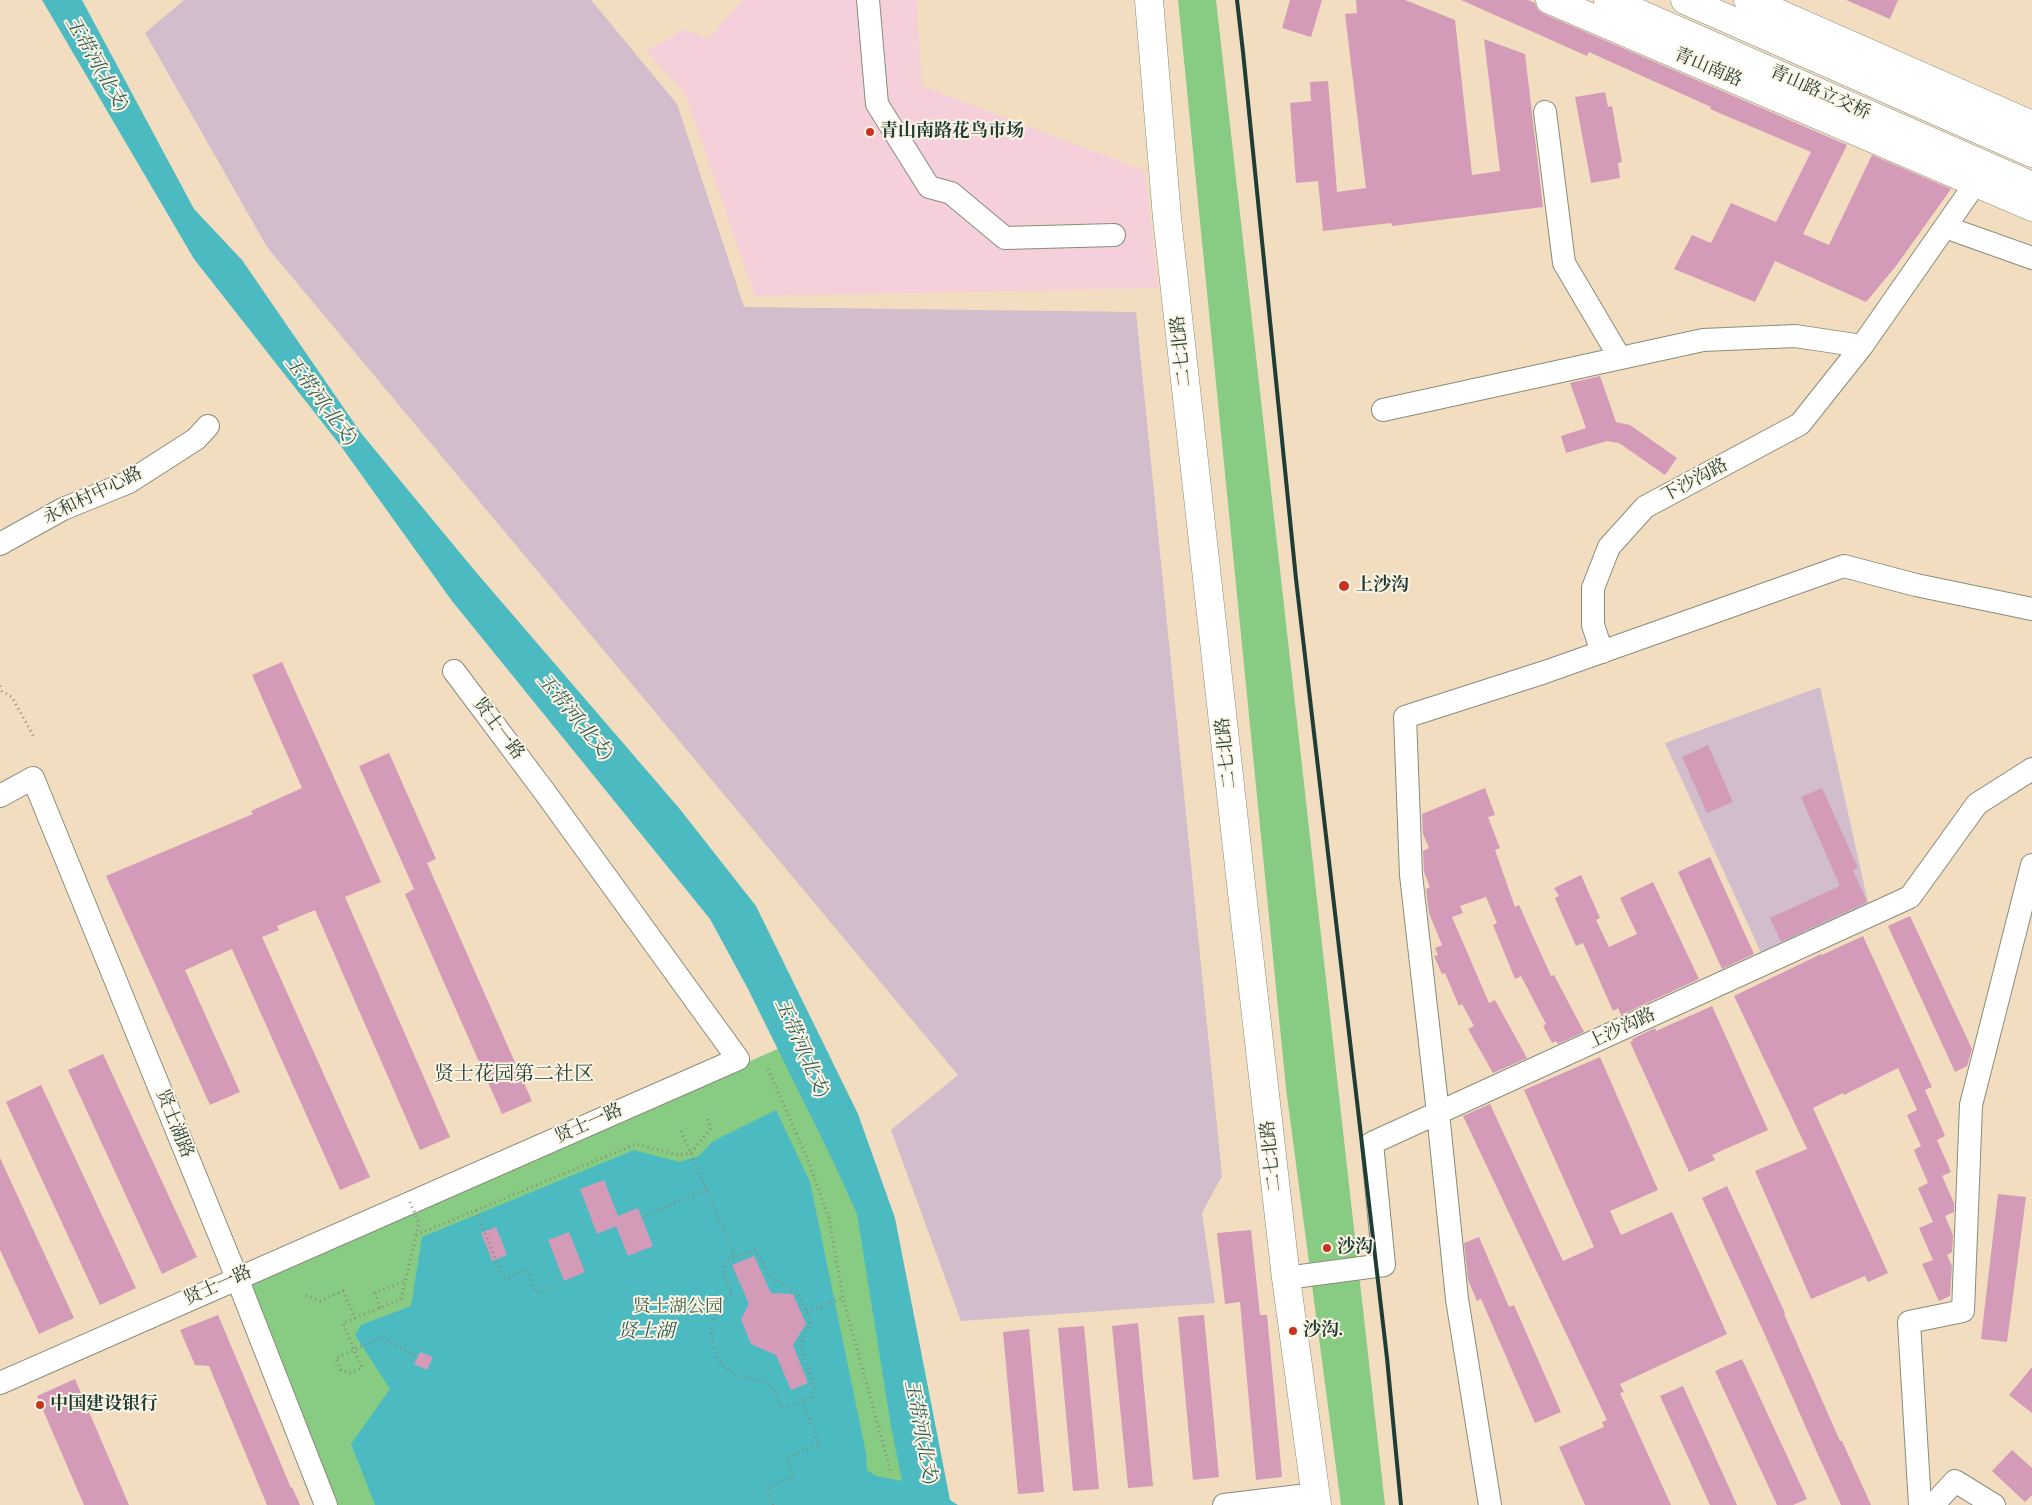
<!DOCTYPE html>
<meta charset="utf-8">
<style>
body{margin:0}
canvas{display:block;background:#f2ddc0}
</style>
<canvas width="2032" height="1505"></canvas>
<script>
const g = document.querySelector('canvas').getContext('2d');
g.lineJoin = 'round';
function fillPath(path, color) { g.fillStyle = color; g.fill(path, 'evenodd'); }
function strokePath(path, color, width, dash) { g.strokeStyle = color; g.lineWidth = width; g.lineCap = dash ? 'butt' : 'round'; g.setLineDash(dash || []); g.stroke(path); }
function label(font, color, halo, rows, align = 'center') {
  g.font = font + ' "IM FELL French Canon","Noto Serif SC",serif'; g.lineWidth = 4; g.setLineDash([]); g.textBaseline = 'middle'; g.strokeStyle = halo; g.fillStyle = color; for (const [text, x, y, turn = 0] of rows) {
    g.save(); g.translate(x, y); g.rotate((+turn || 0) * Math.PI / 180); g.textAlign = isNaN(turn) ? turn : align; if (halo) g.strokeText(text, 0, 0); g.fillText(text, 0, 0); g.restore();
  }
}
fillPath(new Path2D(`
 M742 0H916L922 86 1145 171 1158 288 755 296 685 93 646 51 685 29 709 39Z`), '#f5cfda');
fillPath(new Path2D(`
 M184 0H591L677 104 744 307 1136 312 1222 1176 1202 1213 1215 1303 961 1321 891 1130 958 1075 267 247 145 33Z
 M1820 687 1869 907 1762 955 1665 743Z`), '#d1bdcb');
fillPath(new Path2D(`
 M1178 0H1216L1385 1505H1341L1286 1088Z
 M782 1047 861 1213 917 1505H332L244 1284Z`), '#88cb83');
fillPath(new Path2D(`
 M42 0H82L194 209 242 260 361 433 475 571 679 808 756 906 858 1114 895 1218 950 1500 958 1505H375L351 1444 390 1389 355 1335 361 1325 411 1306 422 1237 634 1150 679 1162 699 1156 713 1141 776 1110 810 1182 866 1453 867 1470 876 1476 902 1481 891 1426 857 1214 833 1161 748 989 710 919 452 601 340 445 194 259Z`), '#4cbbc1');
fillPath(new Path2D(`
 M1290 0H1322L1311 37 1282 28Z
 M1356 0H1405L1455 20 1472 175 1500 171 1484 39 1525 54 1543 207 1392 226 1391 223 1323 231 1318 181 1296 183 1290 103 1311 101 1310 82 1328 81 1337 192 1366 188 1345 14 1357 13Z
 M1461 0H1528L1535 3 1538 10 1544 14 1847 145 1803 234 1829 245 1872 155 1951 189 1896 266 1866 302 1775 261 1755 302 1674 269 1692 235 1711 243 1731 203 1776 222 1811 152 1710 109 1711 107 1589 52 1587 56Z
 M1846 0H1898L1890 19Z
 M1605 92 1608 107 1612 106 1622 162 1618 163 1620 178 1591 183 1575 97Z
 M1600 376 1616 422 1630 425 1677 458 1665 475 1619 443 1607 441 1566 453 1561 436 1586 428 1570 383Z
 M282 662 381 882 345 897 450 1137 420 1150 315 910 277 926 279 930 262 937 370 1177 340 1190 232 949 185 970 240 1092 210 1105 106 876 253 814 251 811 302 788 252 675Z
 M1708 745 1733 802 1707 813 1682 757Z
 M389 753 436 859 427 863 532 1101 502 1114 405 894 414 889 359 766Z
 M1485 788 1495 815 1488 817 1500 848 1495 850 1515 907 1519 905 1551 976 1554 975 1584 1032 1558 1044 1556 1041 1552 1043 1543 1026 1546 1024 1521 976 1515 979 1493 925 1497 923 1486 897 1460 906 1463 913 1452 917 1489 1003 1495 1000 1527 1058 1493 1073 1468 1029 1474 1026 1462 1004 1459 1006 1445 973 1442 974 1434 956 1438 955 1435 948 1442 945 1429 913 1426 889 1430 887 1424 872 1423 851 1429 848 1423 834 1422 814Z
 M1822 788 1858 868 1853 870 1867 902 1781 942 1770 918 1840 886 1801 797Z
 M1710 857 1754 954 1722 969 1678 872Z
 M1581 875 1600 918 1596 920 1609 947 1637 934 1620 898 1653 882 1699 979 1621 1015 1618 1008 1613 1011 1583 943 1576 946 1555 898 1559 896 1554 888Z
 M1910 916 1972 1049 1967 1066 1955 1072 1888 926Z
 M1863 936 1932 1087 1925 1090 1945 1136 1937 1140 1951 1172 1942 1176 1954 1203V1212L1945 1216 1953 1235 1952 1252 1947 1255 1952 1266 1950 1296 1939 1301 1922 1264 1933 1260 1919 1228 1933 1222 1918 1188 1928 1183 1914 1150 1921 1146 1907 1115 1917 1110 1898 1068 1844 1095 1843 1093 1813 1108 1888 1273 1868 1282 1865 1276 1811 1299 1755 1171 1807 1149 1734 996 1821 954 1822 955Z
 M1712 1006 1768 1130 1712 1155 1715 1160 1689 1172 1630 1042 1633 1041 1632 1039 1655 1028 1656 1031Z
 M103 1054 197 1257 162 1274 68 1070Z
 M1600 1057 1658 1190 1610 1211 1621 1235 1672 1212 1727 1334 1620 1384 1624 1392 1620 1393 1671 1505H1585L1559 1447 1604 1427 1602 1422 1607 1420 1463 1116 1490 1104 1563 1261 1594 1247 1524 1090Z
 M41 1085 136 1288 100 1305 6 1102Z
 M0 1158 74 1318 39 1334 0 1250Z
 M604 1180 618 1216 638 1208 653 1246 628 1256 616 1226 597 1234 580 1189Z
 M1727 1186 1785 1313 1784 1314 1840 1441H1842L1871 1505H1841L1815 1448 1765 1335 1702 1198Z
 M1998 1194 2026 1197 2007 1342 1981 1339Z
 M496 1227 507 1255 492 1261 481 1233Z
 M1251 1230 1260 1315H1267L1282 1477 1256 1480 1240 1302 1225 1304 1217 1233Z
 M569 1232 585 1272 564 1281 548 1240Z
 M1479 1237 1509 1307 1514 1305 1561 1412 1535 1423 1481 1299 1477 1301 1468 1280 1464 1243Z
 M754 1256 771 1293 793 1294 806 1324 793 1345 808 1383 791 1390 776 1355 751 1344 741 1319 749 1304 732 1265Z
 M218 1315 291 1488 292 1487 300 1505H267L209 1366 195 1365 180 1330Z
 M1204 1315 1219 1477 1193 1480 1178 1317Z
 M1138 1323 1153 1486 1128 1488 1112 1326Z
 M1084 1326 1099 1489 1073 1491 1058 1328Z
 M1029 1329 1044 1492 1018 1494 1003 1332Z
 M420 1352 433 1357 427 1370 414 1364Z
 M1742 1359 1807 1499 1793 1505H1777L1715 1371Z
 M2032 1367V1413L2009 1395Z
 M75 1379 129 1505H84L37 1396Z
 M1683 1386 1737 1505H1710L1660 1396Z
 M2012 1450 2032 1468V1495L2025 1502 1992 1471Z`), '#d39bb8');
const minor = new Path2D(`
 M868 0 877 104 929 187 951 193 1005 238 1114 235
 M1545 112 1564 263 1620 358
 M1945 227 2032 258
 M1383 410 1703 340 1795 336 1862 346
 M0 544 63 509 129 482 196 439 208 426
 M1602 652 1593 625V588L1609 547 1645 507 1800 424 1862 346 1975 184
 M0 796 33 778 237 1278 326 1505
 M1286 1278 1384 1265 1372 1143 1910 897 1977 804 2032 769
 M0 1383 738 1059 544 791 454 671
 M1224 1505 1316 1494
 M1490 1505 1457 1299 1438 1113 1411 875 1405 717 1545 672 1844 566 1916 585 2032 609
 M1920 1505 1909 1322 1963 1311 1971 1105 2032 865
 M1933 1505 1955 1481 1994 1505`);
const major = new Path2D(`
 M1149 0 1167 218 1240 875 1286 1278 1317 1505
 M1550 0 2032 207
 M1608 0 2032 186
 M1685 0 2032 153
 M1748 0 2032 125`);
strokePath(minor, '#888d7a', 24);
strokePath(major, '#888d7a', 29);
strokePath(new Path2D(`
 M0 686 2 691 12 697 35 739
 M768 1069 809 1163 829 1218 843 1298 891 1473
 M476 1210 503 1279 527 1270 536 1293 551 1287
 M716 1212 735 1257 726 1260 723 1272 732 1293C715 1314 704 1325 716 1353 719 1361 724 1368 733 1373 744 1380 757 1378 767 1383 775 1387 778 1401 782 1409L812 1397 815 1386 800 1346 811 1321 798 1293 773 1279 755 1250 735 1257
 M642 1217 707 1189
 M416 1235 636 1144 678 1155 691 1153 711 1128 707 1117
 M306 1295 320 1301 343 1291 355 1319
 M380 1308 375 1293 405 1281
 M807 1312 843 1298
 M773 1505 766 1488 794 1476 787 1458 819 1444 802 1401`), '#888d7a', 3, [1, 4]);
strokePath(minor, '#fff', 22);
strokePath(major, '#fff', 28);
strokePath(new Path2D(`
 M1237 0 1243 52 1296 579 1387 1358 1401 1505`), '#1f3d34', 4);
strokePath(new Path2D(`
 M681 1131 716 1212
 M410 1202 419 1223 401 1299 343 1323 362 1368 350 1373 341 1370 336 1358 382 1337 417 1357`), '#888d7a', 3, [1, 4]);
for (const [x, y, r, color] of [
 [870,132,5,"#c8321e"],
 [1344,586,6,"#c8321e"],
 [1327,1248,5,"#c8321e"],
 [1293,1331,5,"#c8321e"],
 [40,1405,5,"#c8321e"]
]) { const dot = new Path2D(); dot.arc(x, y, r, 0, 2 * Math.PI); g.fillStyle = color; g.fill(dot); strokePath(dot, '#fcf5e5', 2); }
label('18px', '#1f3d34', '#fcf5e5', [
 ["青山南路",1708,68,23],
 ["青山路立交桥",1820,93,24],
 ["二七北路",1182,351,-96],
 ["下沙沟路",1695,481,-28],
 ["永和村中心路",93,496,-26],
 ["贤士一路",498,729,53],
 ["二七北路",1227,753,-96],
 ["上沙沟路",1622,1029,-25],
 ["贤士湖路",174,1124,68],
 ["贤士一路",589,1124,-24],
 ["二七北路",1272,1156,-96],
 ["贤士一路",218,1286,-24]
]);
label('bold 18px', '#1f3d34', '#fcf5e5', [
 ["青山南路花鸟市场",880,132],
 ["上沙沟",1355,586],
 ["沙沟",1337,1248],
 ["沙沟.",1303,1331],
 ["中国建设银行",50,1405]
], 'left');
label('18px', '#396048', '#fcf5e5', [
 ["贤士湖公园",678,1308]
]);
label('italic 19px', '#2a5c57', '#fcf5e5', [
 ["玉带河(北支)",96,64,60],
 ["玉带河(北支)",320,401,53],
 ["玉带河(北支)",574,717,50],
 ["玉带河(北支)",801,1048,66],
 ["贤士湖",646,1332],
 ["玉带河(北支)",920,1432,79]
]);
label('20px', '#1f3d34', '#fcf5e5', [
 ["贤士花园第二社区",514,1075]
]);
</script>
